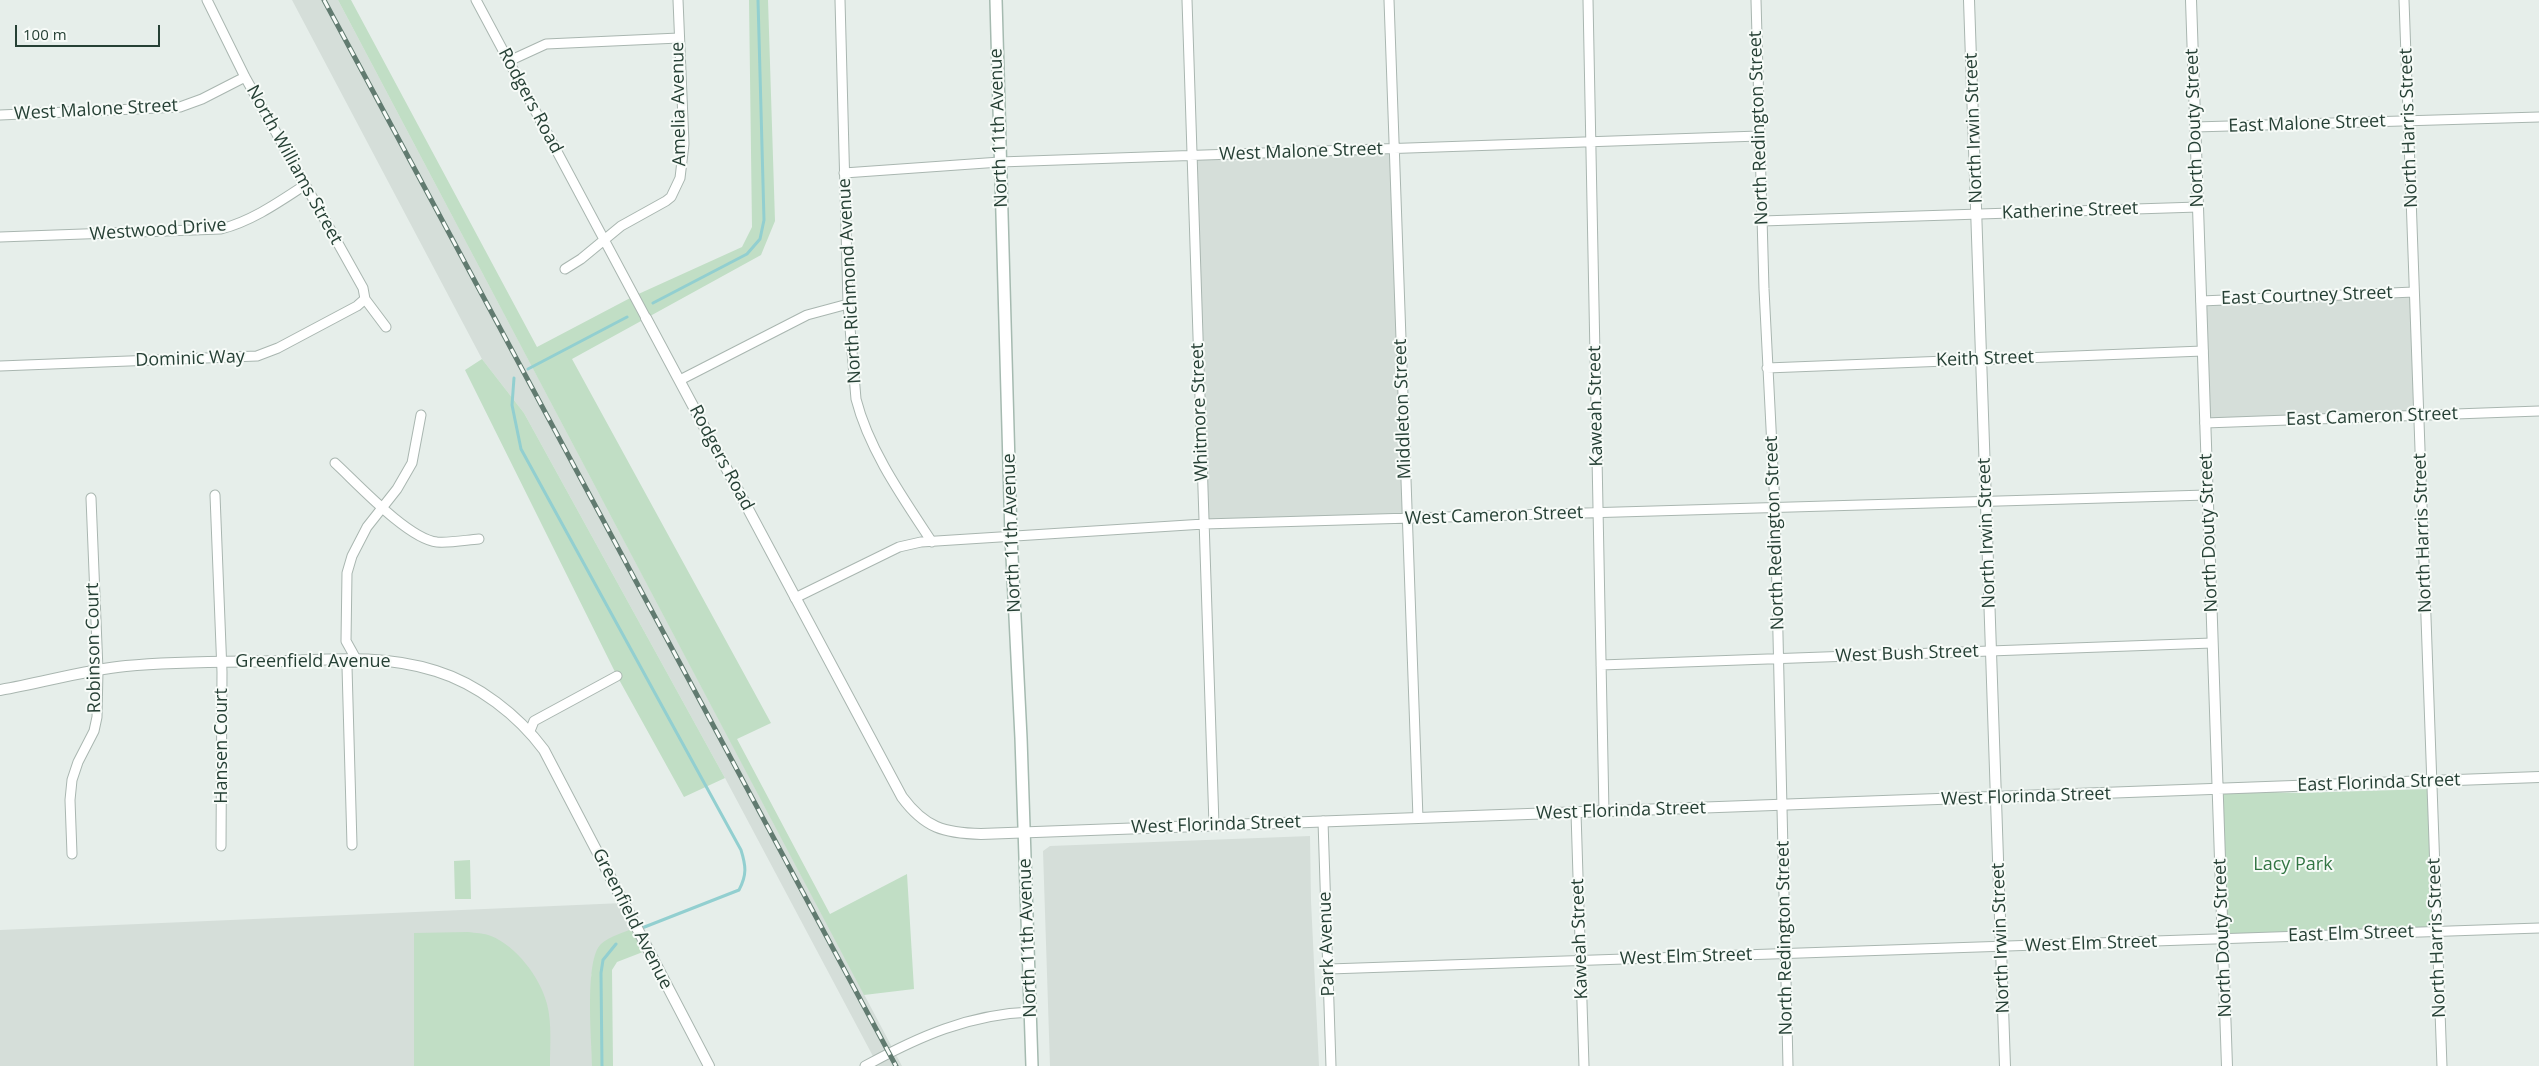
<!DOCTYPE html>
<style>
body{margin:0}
#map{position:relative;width:2539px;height:1066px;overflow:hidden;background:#e6eeea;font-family:"Open Sans",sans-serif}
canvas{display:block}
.scale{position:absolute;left:15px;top:25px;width:145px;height:22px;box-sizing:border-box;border:2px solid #264035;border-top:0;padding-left:6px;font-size:15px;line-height:18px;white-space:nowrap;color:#264035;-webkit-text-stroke:4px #f7fbf8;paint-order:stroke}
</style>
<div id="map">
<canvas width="2539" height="1066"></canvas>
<div class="scale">100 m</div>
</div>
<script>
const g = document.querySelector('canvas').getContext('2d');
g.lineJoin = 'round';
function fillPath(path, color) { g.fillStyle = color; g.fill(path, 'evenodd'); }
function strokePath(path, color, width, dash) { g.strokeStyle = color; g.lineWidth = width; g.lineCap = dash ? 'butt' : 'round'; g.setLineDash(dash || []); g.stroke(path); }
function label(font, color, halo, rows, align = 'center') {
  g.font = font + ' "Open Sans",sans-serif'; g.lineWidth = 4; g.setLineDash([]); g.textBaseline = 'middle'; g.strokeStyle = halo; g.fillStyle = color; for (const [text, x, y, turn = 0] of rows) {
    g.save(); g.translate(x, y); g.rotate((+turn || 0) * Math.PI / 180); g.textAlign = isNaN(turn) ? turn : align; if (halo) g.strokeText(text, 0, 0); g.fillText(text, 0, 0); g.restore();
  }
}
fillPath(new Path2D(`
 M292 0H338L902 1066H866L875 1060 725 778 524 413 482 359Z
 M1394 149 1407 518 1204 524 1192 155Z
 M2414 292 2419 414 2205 423 2201 301Z
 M1310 836 1311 901 1319 1066H1050L1043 851 1050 846Z
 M623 903 636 927 591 975 592 1066H0V930Z`), '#d5ded9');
fillPath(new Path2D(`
 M338 0H351L537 347 634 296 742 247 752 227 749 0H768L775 221 761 255 572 359 771 723 737 739 830 914 907 874 914 989 864 995Z
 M482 359 524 413 725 778 684 797 617 676 465 370Z
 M2431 789 2437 931 2223 939 2218 790 2298 793Z
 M470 860 471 899H455L454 861Z
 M636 927 648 950 617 962 612 970 613 1066H592C592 1041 584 960 601 944 609 936 626 932 636 927Z
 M468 932C475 933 484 933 491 936 516 946 540 977 547 1004 552 1023 550 1046 550 1066H414V933Z`), '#c1dec5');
strokePath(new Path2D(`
 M653 303 747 254 760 239 764 220 758 0
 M528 369 627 317
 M514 378 512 405 521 449 741 850C746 866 747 875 739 890L642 928
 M602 1066 601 973 603 960 616 944`), '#92cfd0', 3);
const minor = new Path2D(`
 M207 0 245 77 363 288 365 299 386 327
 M476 0 646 318
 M840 0 848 304 856 399C869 450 903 498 932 542
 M1187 0 1214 825
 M1389 0 1418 818
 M1588 0 1604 812
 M1756 0 1764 289 1775 507 1788 1066
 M2404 0 2442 1066
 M509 61 546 44 679 38
 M0 115 180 107 202 99 245 77
 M2195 127 2539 117
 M844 173 1000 162 1759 136
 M1762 221 2198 207
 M0 237 221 229C252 221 279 202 305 185
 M565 269 581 259 621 226 666 201 671 197 680 178 684 144 678 0
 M2201 301 2414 292
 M0 366 257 356 278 348 357 306 365 299
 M1767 368 2203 351
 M680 380 807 315 848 304
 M2205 423 2539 411
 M335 463C357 483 408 539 437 542 451 543 466 540 479 539
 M215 495 222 672 221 846
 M795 598 899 547 921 542 1204 524 2207 495
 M1601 665 2212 643
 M530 731 534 721 617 676
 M1576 813 1584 1066
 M1323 821 1331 1066
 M352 845 347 667 356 659 346 641 347 573 352 556 367 527 397 489 412 463 421 415
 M72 854 70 800 72 780 78 762 94 731 97 717 98 670 91 498
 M1329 969 2539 928
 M865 1066C918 1037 969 1014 1031 1012`);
const tertiary = new Path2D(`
 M1969 0 2005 1066
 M2191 0 2227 1066
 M646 318 902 797C925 828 944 833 981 834L2539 777
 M0 690C42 683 84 670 126 666 179 661 233 662 285 661 336 659 386 655 436 671 478 684 518 715 544 750L709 1066`);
const secondary = new Path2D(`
 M996 0 1011 536 1021 738 1032 1066`);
strokePath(minor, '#a9b6b0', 11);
strokePath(tertiary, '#a9b6b0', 12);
strokePath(secondary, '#a5bab0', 14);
strokePath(minor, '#fff', 9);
strokePath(tertiary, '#fff', 10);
strokePath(secondary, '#fff', 11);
const rail = new Path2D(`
 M324 0 896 1066`);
strokePath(rail, '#617b70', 5);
strokePath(rail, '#f7fbf8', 3, [9]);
label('18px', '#264035', '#f7fbf8', [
 ["Rodgers Road",530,101,62],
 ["Amelia Avenue",679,104,-91],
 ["West Malone Street",96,110,-3],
 ["East Malone Street",2307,124,-2],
 ["North 11th Avenue",999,128,-92],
 ["North Redington Street",1759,128,-92],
 ["North Irwin Street",1974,128,-92],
 ["North Douty Street",2195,128,-92],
 ["North Harris Street",2409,128,-92],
 ["West Malone Street",1301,152,-2],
 ["North Williams Street",294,165,61],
 ["Katherine Street",2070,211,-2],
 ["Westwood Drive",158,230,-4],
 ["North Richmond Avenue",850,281,-93],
 ["East Courtney Street",2307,296,-2],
 ["Dominic Way",190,359,-2],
 ["Keith Street",1985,359,-2],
 ["Kaweah Street",1596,406,-91],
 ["Middleton Street",1403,409,-92],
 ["Whitmore Street",1200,412,-92],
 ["East Cameron Street",2372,417,-2],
 ["Rodgers Road",721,458,62],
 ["West Cameron Street",1494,516,-2],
 ["North 11th Avenue",1012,533,-92],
 ["North Redington Street",1775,533,-92],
 ["North Irwin Street",1987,533,-92],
 ["North Douty Street",2209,533,-92],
 ["North Harris Street",2423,533,-92],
 ["Robinson Court",94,648,-91],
 ["West Bush Street",1907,654,-2],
 ["Greenfield Avenue",313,662],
 ["Hansen Court",222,746,-90],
 ["East Florinda Street",2379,783,-2],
 ["West Florinda Street",2026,797,-2],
 ["West Florinda Street",1621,811,-2],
 ["West Florinda Street",1216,825,-2],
 ["Greenfield Avenue",632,919,63],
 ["East Elm Street",2351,934,-2],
 ["North 11th Avenue",1028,938,-92],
 ["North Redington Street",1785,938,-91],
 ["North Irwin Street",2001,938,-92],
 ["North Douty Street",2223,938,-92],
 ["North Harris Street",2437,938,-92],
 ["Kaweah Street",1580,939,-92],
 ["Park Avenue",1327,944,-92],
 ["West Elm Street",2091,944,-2],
 ["West Elm Street",1686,957,-2]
]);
label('18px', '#327543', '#f7fbf8', [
 ["Lacy Park",2293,865]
]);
</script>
